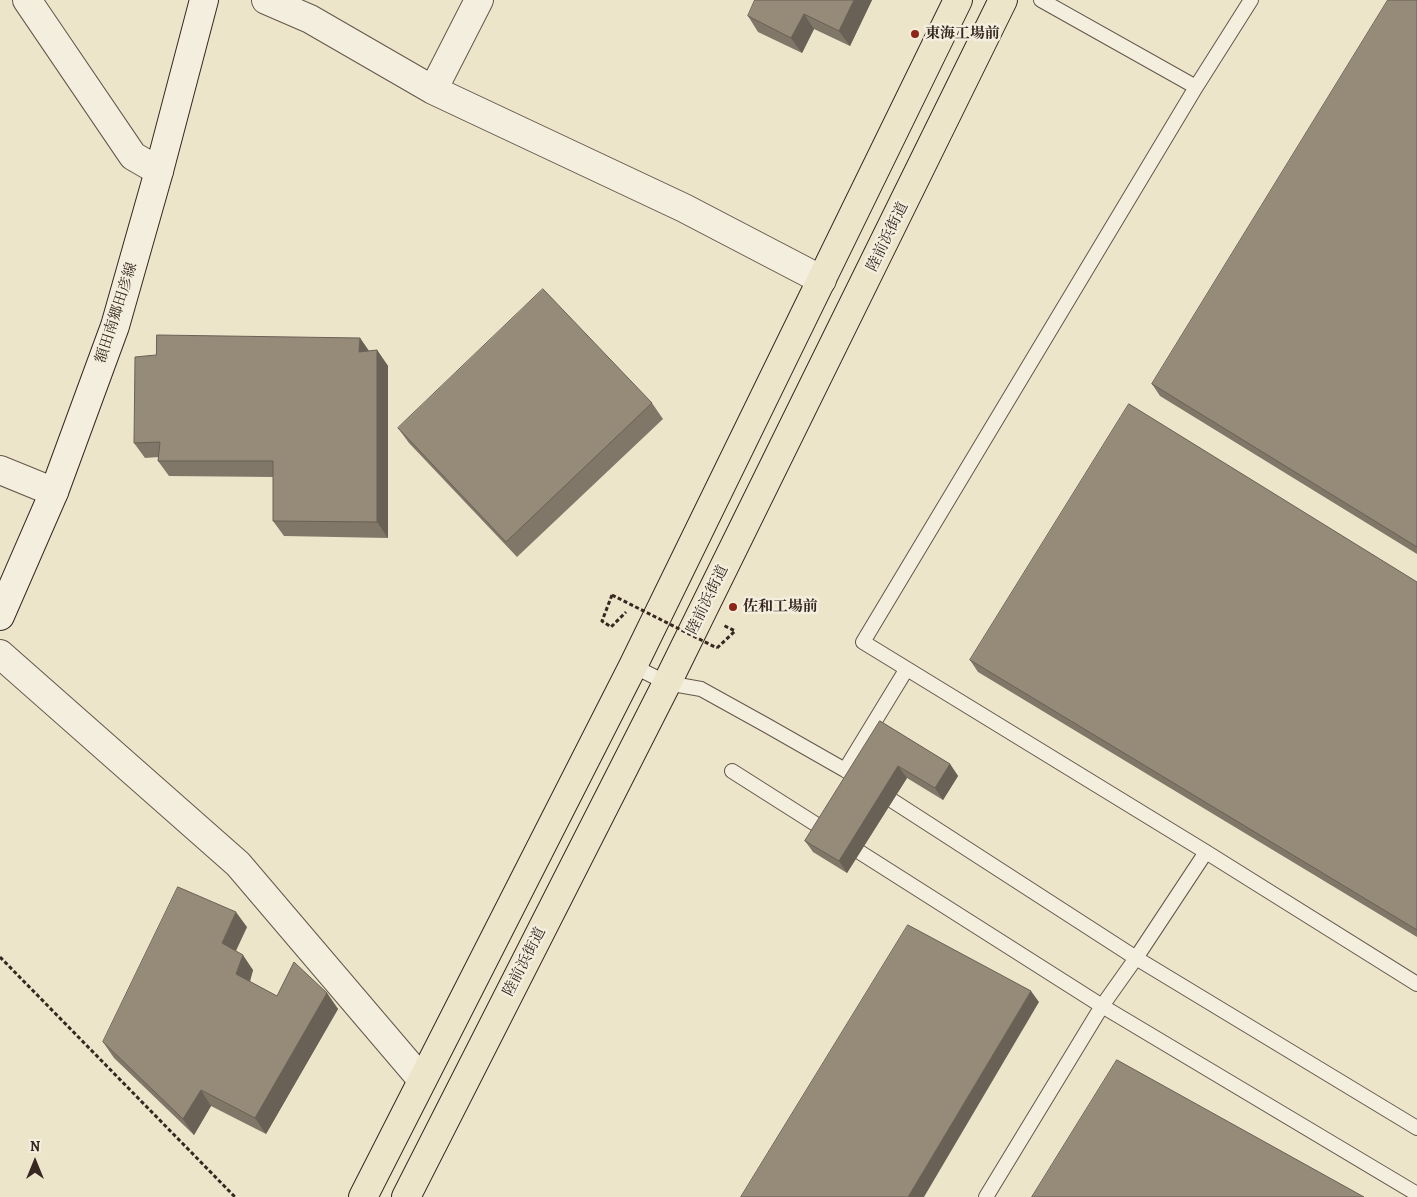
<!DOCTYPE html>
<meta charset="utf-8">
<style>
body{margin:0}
#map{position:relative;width:1417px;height:1197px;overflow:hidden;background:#ede5ca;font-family:Alegreya,serif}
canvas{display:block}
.north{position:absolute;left:10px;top:1137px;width:50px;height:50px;-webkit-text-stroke:4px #f3eedd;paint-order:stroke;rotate:0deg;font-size:14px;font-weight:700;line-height:20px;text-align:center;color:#372721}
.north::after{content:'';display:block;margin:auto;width:18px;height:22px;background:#372721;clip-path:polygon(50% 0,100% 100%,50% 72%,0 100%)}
</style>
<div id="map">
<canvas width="1417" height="1197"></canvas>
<div class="north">N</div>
</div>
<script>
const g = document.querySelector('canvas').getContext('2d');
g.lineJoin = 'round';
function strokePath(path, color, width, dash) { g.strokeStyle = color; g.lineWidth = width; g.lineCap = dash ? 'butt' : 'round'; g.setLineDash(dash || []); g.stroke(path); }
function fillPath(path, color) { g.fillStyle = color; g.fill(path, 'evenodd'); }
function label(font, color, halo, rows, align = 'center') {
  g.font = font + ' Alegreya,"Noto Serif JP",serif'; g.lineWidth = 5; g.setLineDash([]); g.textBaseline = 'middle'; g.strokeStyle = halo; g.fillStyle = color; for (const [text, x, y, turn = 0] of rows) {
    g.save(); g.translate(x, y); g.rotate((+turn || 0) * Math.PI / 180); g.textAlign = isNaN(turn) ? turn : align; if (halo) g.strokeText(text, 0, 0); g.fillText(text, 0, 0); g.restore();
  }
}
const lane = new Path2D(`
 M1041 0 1196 87
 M1251 0 1196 87 863 642 1206 852 1417 984
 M633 666 667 683 701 689 766 725 845 770 1136 958 1417 1128
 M845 770 906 670
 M732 771 1102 1006 1417 1194
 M986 1197 1102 1006 1136 958 1206 852`);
const street = new Path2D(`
 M27 0 133 156 159 171
 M266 0 310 19 433 90 684 208 822 280
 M433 90 479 0
 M0 470 54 492
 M0 654 238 864 422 1080`);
const secondary = new Path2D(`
 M0 616 54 492 115 326 159 171 204 0`);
const highway = new Path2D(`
 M363 1197 633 666 958 0
 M406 1197 667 683 1003 0`);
strokePath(lane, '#64564b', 16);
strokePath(street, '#64564b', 30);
strokePath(secondary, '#372721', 30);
strokePath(highway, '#372721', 30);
strokePath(new Path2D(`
 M612 595 602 621 611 627 626 612
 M717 648 735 631 723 625
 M0 957 235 1197`), '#372721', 3, [4, 2.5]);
strokePath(lane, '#f3eedd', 14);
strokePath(street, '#f3eedd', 28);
strokePath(secondary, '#f3eedd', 28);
strokePath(highway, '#ede5ca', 28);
strokePath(new Path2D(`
 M612 595 717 648`), '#372721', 3, [4, 2.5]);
fillPath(new Path2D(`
 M872 0 850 46 814 29 802 53 758 32 748 16Z
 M1417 0V554L1160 396 1152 384Z
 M360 338 369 351 377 350 388 366V538L284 536 273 521V477L169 476 158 461 159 457 145 458 134 443Z
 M652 403 663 419 517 557 409 443 398 428Z
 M1417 582V937L978 672 970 660Z
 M880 721 950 764 958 776 943 800 907 778 847 873 813 852 805 841Z
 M247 927 236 951 253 970 250 982 277 996 327 993 338 1009 266 1134 211 1106 194 1135 114 1058 103 1042Z`), '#817768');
fillPath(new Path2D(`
 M854 0H872L850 46 839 31Z
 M804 14 814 29 802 53 791 38Z
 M360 338 371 354 359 352Z
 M377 350 388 366V538L377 522Z
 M950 764 958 776 943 800 935 788Z
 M898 766 907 778 847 873 839 861Z
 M236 912 247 927 232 958 222 943Z
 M243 955 253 970 247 990 236 974Z
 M1031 991 1039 1002 924 1197H908Z
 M327 993 338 1009 266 1134 255 1118Z
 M201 1090 211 1106 194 1135 183 1119Z`), '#696155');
const building = new Path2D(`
 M755 0H854L839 31 804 14 791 38 748 16Z
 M1388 0H1417V547L1152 384Z
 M543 289 652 403 506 542 398 428Z
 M157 335 360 338 359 352 377 350V522L273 521V461H158L160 442 134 443 135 357 156 355Z
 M1129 404 1417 582V930L970 660Z
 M880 721 950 764 935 788 898 766 839 861 805 841Z
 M178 887 236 912 222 943 243 955 236 974 277 996 294 962 327 993 255 1118 201 1090 183 1119 103 1042Z
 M908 925 1031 991 908 1197H741Z
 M1117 1060 1364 1197H1032Z`);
fillPath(building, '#968a79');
strokePath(building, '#696155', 1);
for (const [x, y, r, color] of [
 [915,34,5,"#8f2418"],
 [733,607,5,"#8f2418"]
]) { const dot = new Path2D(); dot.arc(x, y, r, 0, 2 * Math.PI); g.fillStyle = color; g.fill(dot); strokePath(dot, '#f3eedd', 2); }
label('bold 15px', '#372721', '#f3eedd', [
 ["東海工場前",925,34],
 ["佐和工場前",743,607]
], 'left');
label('15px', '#372721', '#f3eedd', [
 ["陸前浜街道",888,237,-64],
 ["額田南郷田彦線",117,313,-72],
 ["陸前浜街道",708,600,-64],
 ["陸前浜街道",525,962,-63]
]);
</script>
